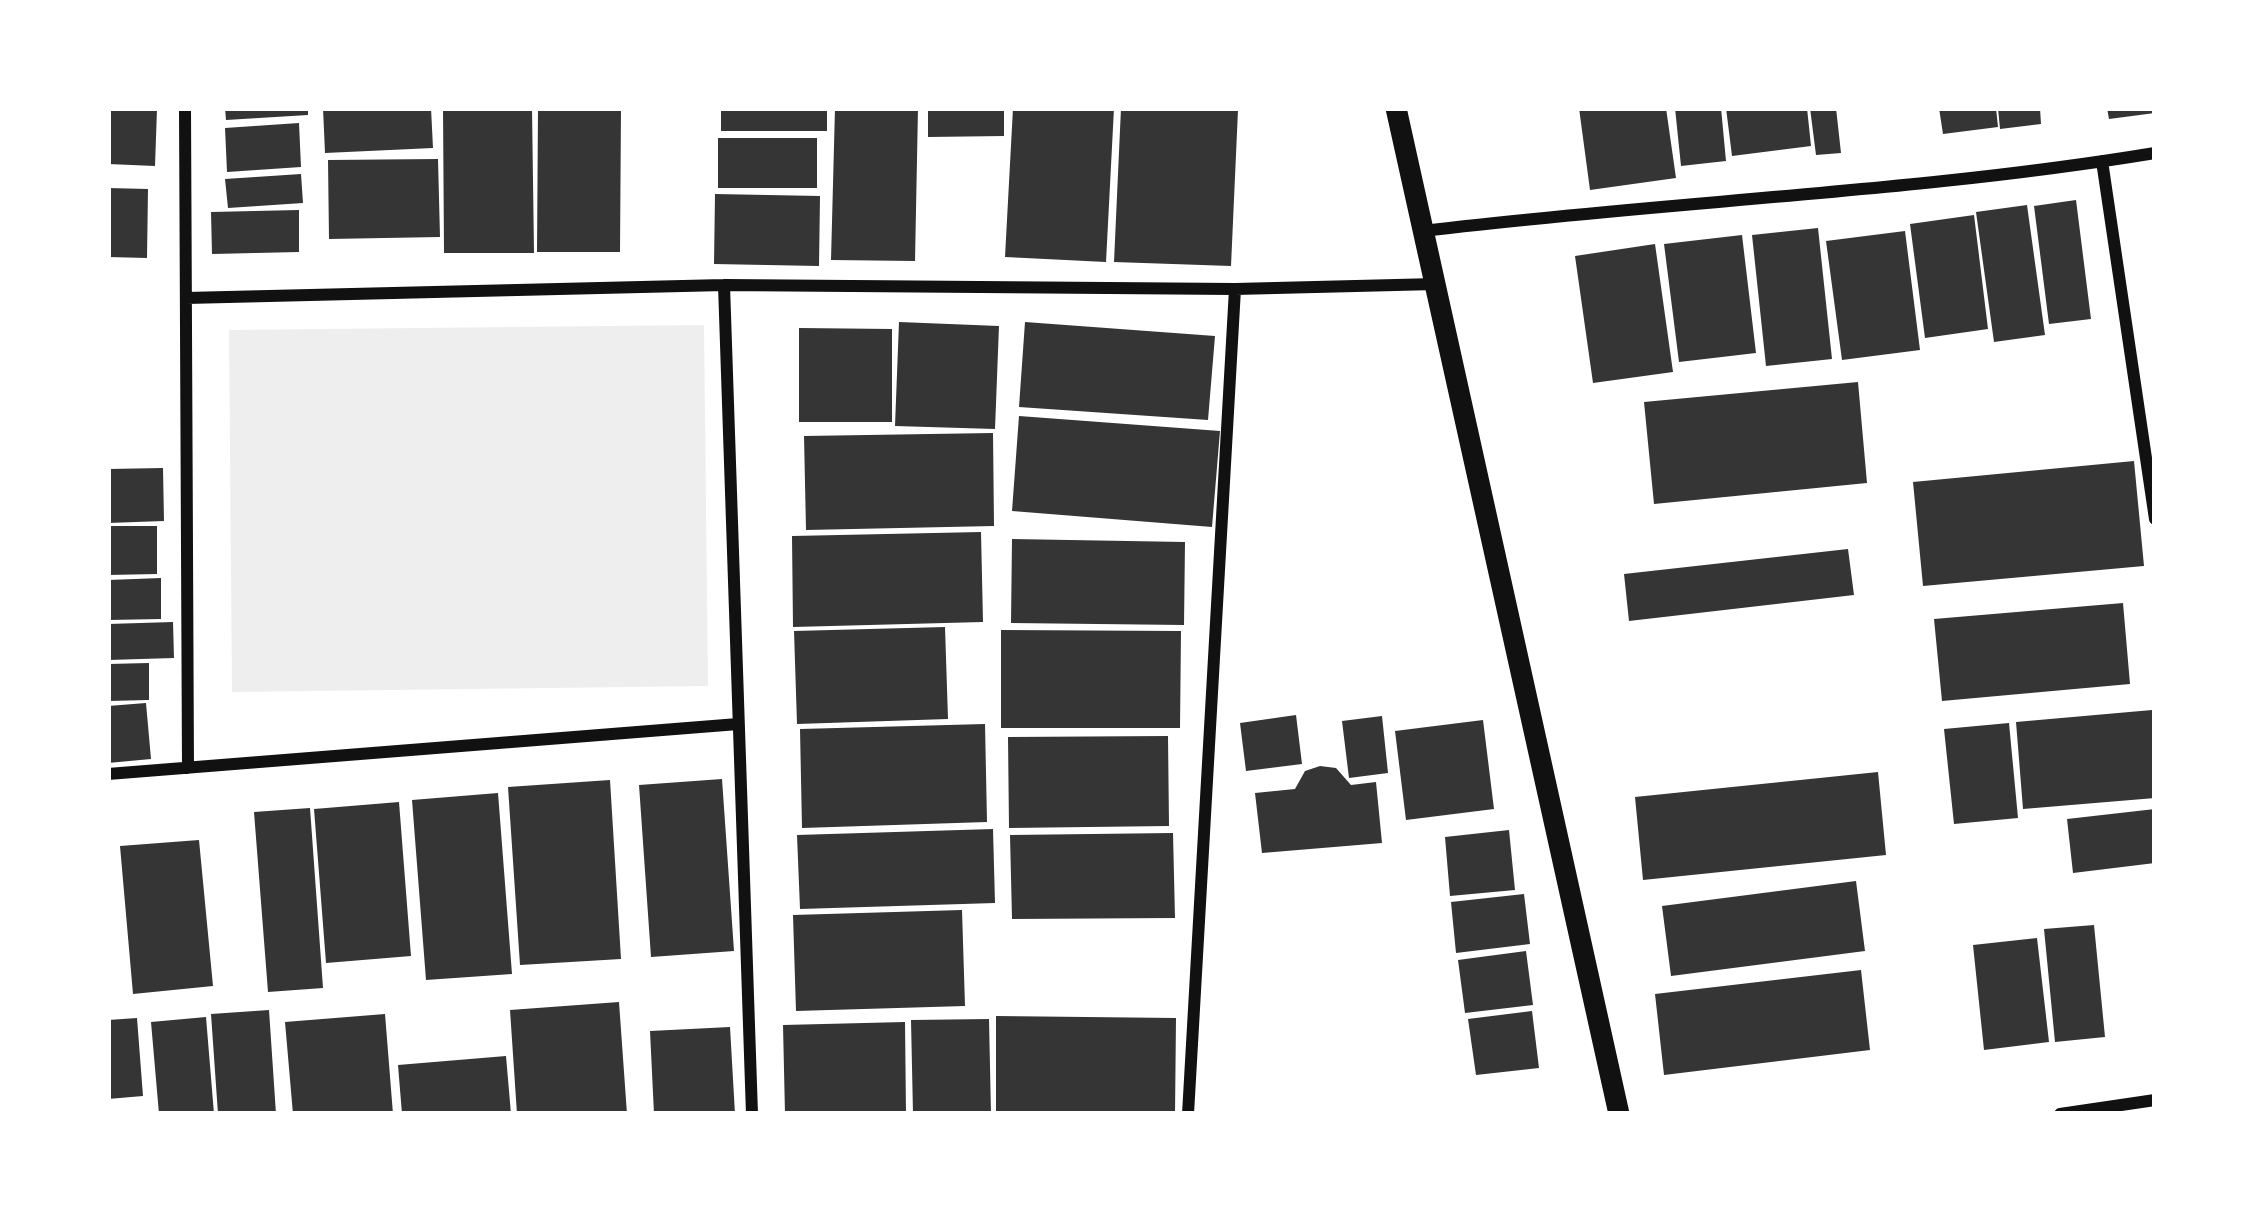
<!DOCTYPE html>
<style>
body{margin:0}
#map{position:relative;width:2263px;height:1222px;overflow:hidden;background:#fff;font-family:"Fira Sans",sans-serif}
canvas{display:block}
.frame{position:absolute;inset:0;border:111px solid #fff;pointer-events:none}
</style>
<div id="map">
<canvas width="2263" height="1222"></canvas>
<div class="frame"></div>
</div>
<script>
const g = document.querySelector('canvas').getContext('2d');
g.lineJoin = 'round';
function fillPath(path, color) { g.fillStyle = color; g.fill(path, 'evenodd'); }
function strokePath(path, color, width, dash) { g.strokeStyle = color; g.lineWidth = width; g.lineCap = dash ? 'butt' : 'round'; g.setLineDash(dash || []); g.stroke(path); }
fillPath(new Path2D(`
 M704 325 708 686 232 692 229 330Z`), '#eee');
fillPath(new Path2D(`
 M108 108 157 109 155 166 108 164Z
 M225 108H308V115L226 120Z
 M323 108H431L433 148 325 153Z
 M443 108H532L534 253H444Z
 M538 108H621L620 252H537Z
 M721 108H827V131H721Z
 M835 108H918L915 261 831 260Z
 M928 108H1004V136L928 137Z
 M1013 108H1114L1106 262 1005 257Z
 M1121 108 1238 110 1231 266 1114 262Z
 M1579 108H1666L1676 178 1590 190Z
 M1675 108H1721L1726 161 1681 166Z
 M1726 108H1807L1811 146 1732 156Z
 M1810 108H1836L1841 153 1816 155Z
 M1939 108H1996L1998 127 1943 134Z
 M1998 108H2040L2041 124 2000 129Z
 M2107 108H2155V113L2109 119Z
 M299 123 301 167 227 172 225 128Z
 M718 138H817V188H718Z
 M438 159 440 237 329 239 328 160Z
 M301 174 303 203 228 208 225 179Z
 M108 188 148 189 147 258 108 257Z
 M715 194 820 196 819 266 714 264Z
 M2076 200 2091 319 2049 324 2034 206Z
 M2027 205 2045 335 1994 342 1976 212Z
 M299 210V252L212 254 211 212Z
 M1974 215 1988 329 1925 338 1910 224Z
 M1818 228 1832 359 1766 366 1752 235Z
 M1905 231 1920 350 1842 360 1826 241Z
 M1742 235 1756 353 1679 362 1664 244Z
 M1655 244 1673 372 1593 383 1575 256Z
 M899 322 999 326 995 429 895 426Z
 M1025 322 1215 336 1208 420 1019 407Z
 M799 328 892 329V422H799Z
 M1858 382 1867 483 1654 504 1644 402Z
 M1019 416 1220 431 1212 527 1012 511Z
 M993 433 994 526 806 530 804 436Z
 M2134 461 2144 566 1923 586 1913 482Z
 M163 468 164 521 108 523V469Z
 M108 526H157V574L108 575Z
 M981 532 983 622 793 627 792 536Z
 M1012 539 1185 542 1184 625 1011 623Z
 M1848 549 1854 595 1629 621 1624 574Z
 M161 578V619L108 620V580Z
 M2123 603 2130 684 1942 701 1934 619Z
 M173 622 174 658 108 660V624Z
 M945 627 948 719 797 724 794 631Z
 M1001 630 1181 631 1180 728H1001Z
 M149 663V700L108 701V664Z
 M146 703 151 759 108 763V706Z
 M2152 710 2155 798 2023 809 2016 722Z
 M1296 715 1302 764 1246 771 1240 723Z
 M1382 716 1388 773 1349 778 1342 721Z
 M1483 720 1494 809 1406 820 1395 731Z
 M2009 723 2018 818 1954 824 1944 729Z
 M985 724 987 822 802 828 800 729Z
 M1168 736 1169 826 1009 828 1008 737Z
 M1320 766 1336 768 1351 785 1376 782 1382 843 1262 853 1255 793 1295 789 1305 771Z
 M1878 772 1886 855 1643 880 1635 797Z
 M722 779 734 951 651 957 639 785Z
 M610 780 621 959 520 965 508 787Z
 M498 793 512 974 426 980 412 800Z
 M399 802 411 956 326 963 314 809Z
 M310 808 323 988 268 992 254 812Z
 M2155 809V863L2073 873 2067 819Z
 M993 829 995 903 800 909 797 835Z
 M1509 830 1515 890 1450 896 1445 837Z
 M1173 833 1175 918 1012 919 1010 835Z
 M199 840 213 986 133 994 120 846Z
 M1856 881 1865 951 1671 976 1662 906Z
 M1524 894 1530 944 1456 953 1451 902Z
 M962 910 965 1006 796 1011 793 915Z
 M2094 925 2105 1037 2055 1042 2044 929Z
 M2037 938 2049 1042 1984 1050 1973 945Z
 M1526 951 1533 1005 1465 1013 1458 960Z
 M1861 970 1870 1050 1664 1075 1655 994Z
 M619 1002 627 1114H517L510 1010Z
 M269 1010 276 1114H218L211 1014Z
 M1532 1011 1539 1068 1476 1075 1468 1019Z
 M385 1014 393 1114H293L285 1022Z
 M996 1016 1176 1018 1175 1114H996Z
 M206 1017 214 1114H159L151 1022Z
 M137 1018 143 1096 108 1099V1020Z
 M989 1019 991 1114H913L911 1020Z
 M905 1022 906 1114H785L783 1025Z
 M730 1027 735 1114H654L650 1031Z
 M506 1056 511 1114H402L398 1065Z`), '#353535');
strokePath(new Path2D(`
 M185 108 188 768
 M2102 161 2155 519
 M1423 231C1667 201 1913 193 2155 153
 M724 285 752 1114
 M186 298 724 285 1235 289 1436 284
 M108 774 738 724
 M1188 1114 1235 289
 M2060 1114 2155 1100`), '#111', 12);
strokePath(new Path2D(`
 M1396 108 1619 1114`), '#111', 21);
</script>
